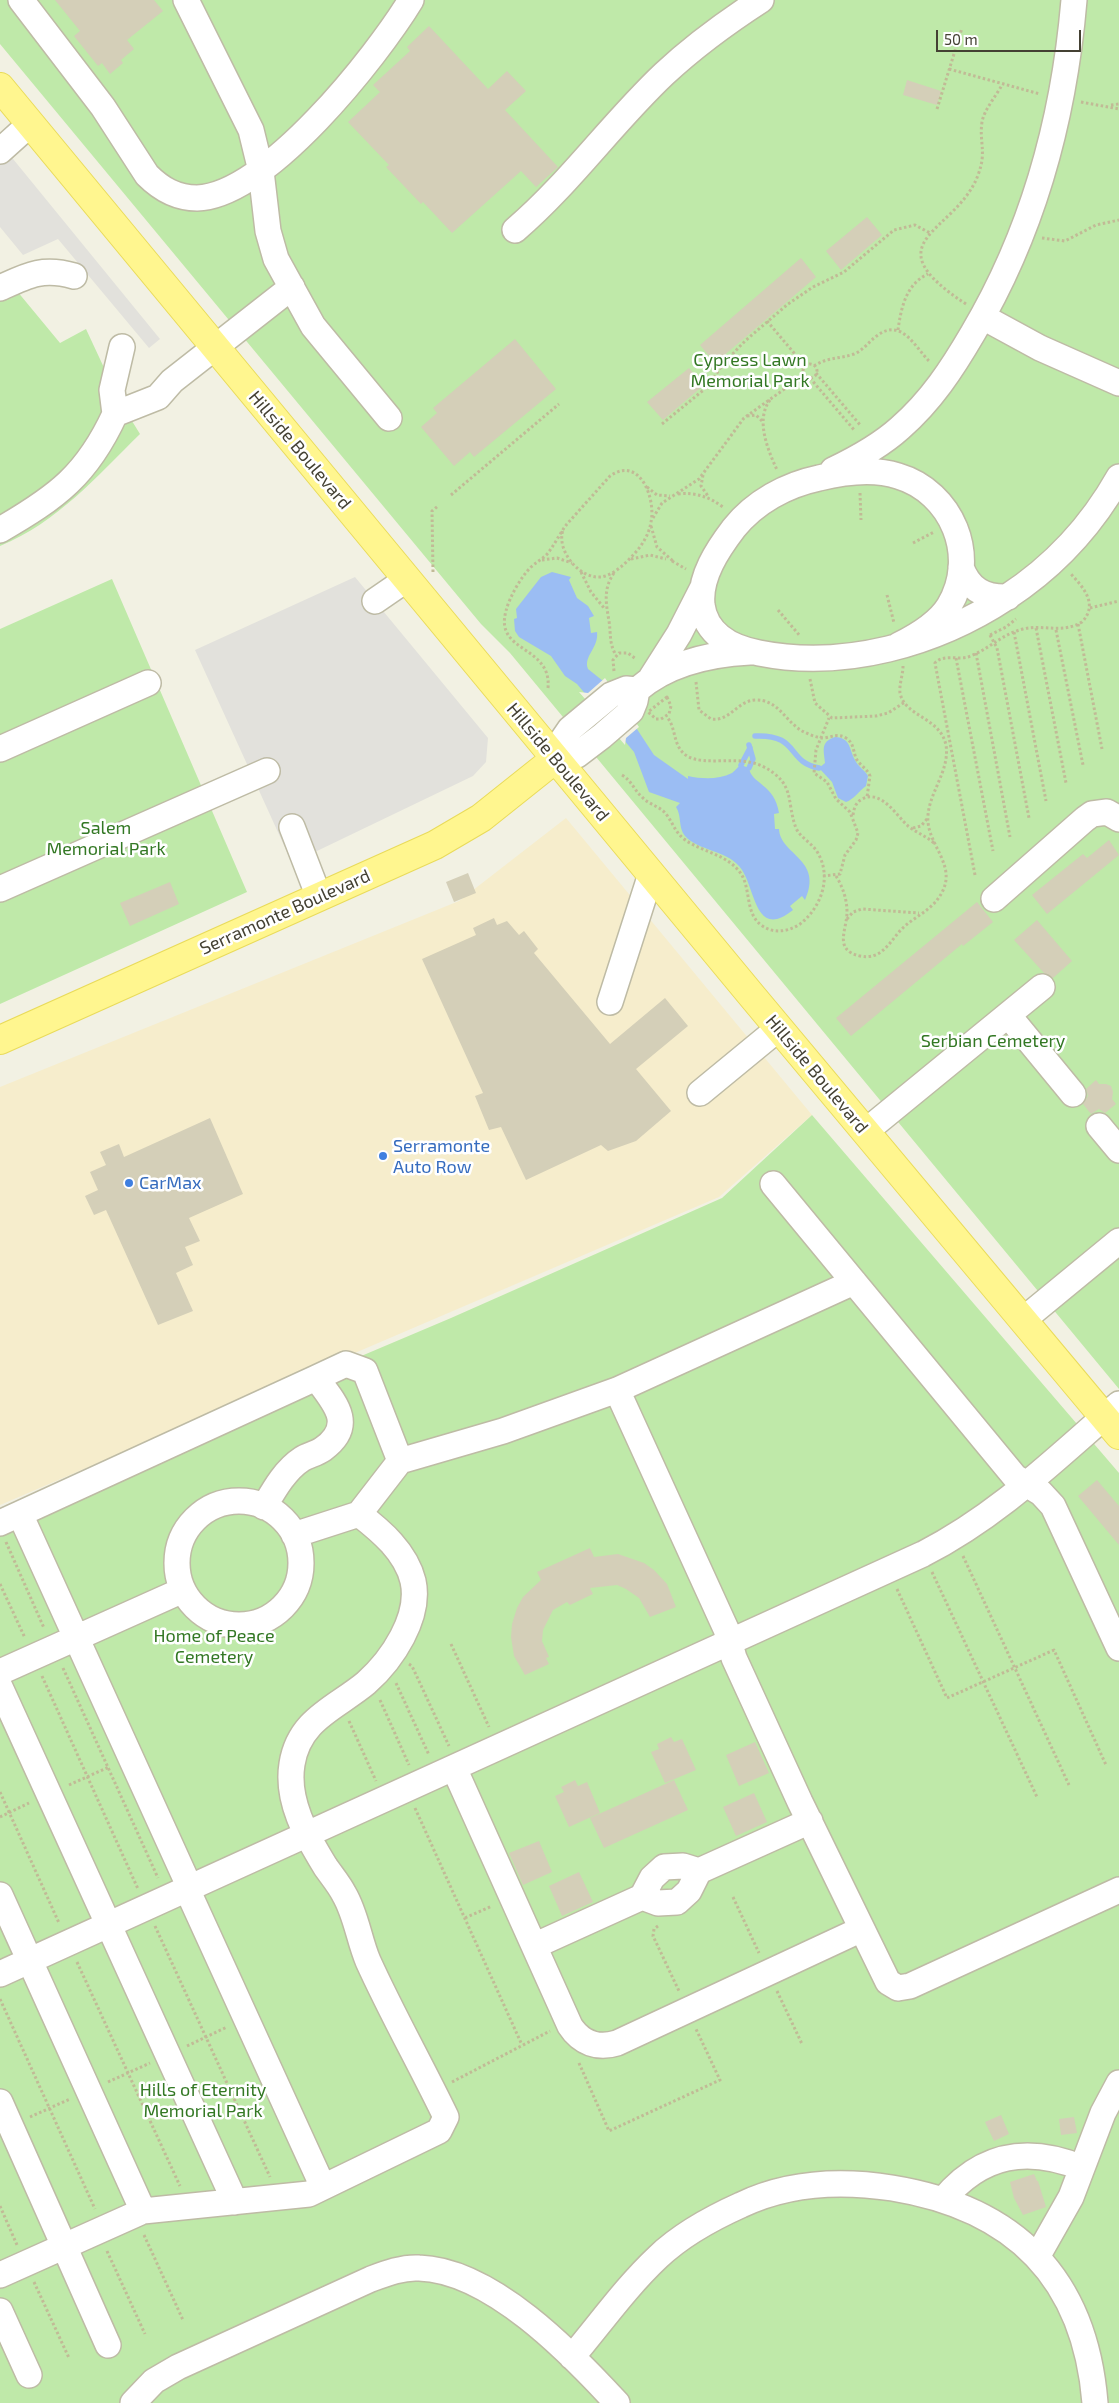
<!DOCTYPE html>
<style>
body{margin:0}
#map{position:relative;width:1119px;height:2403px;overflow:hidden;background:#f2f1e3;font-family:"Exo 2",sans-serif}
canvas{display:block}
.scale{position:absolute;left:936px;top:30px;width:145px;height:22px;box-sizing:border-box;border:2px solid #444133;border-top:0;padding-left:6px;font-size:15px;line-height:18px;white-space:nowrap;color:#444133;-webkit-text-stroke:4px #fff;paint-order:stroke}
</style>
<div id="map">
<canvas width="1119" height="2403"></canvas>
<div class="scale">50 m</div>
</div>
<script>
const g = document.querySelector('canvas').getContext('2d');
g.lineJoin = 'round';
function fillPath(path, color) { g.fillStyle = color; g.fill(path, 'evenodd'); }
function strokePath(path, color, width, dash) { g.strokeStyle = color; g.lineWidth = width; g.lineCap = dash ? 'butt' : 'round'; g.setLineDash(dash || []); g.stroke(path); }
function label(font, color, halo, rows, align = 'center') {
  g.font = font + ' "Exo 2",sans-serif'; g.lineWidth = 5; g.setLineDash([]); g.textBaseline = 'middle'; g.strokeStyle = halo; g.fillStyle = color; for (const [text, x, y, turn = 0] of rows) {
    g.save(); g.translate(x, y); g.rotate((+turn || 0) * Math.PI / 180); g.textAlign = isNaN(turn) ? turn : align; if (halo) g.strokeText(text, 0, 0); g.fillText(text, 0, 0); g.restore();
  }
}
fillPath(new Path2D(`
 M566 818 812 1115 719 1197 0 1505V1087L459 901Z`), '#f6edcc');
fillPath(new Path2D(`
 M0 0H1119V1389L510 653 481 624 0 44Z
 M17 291 60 343 86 329 119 400 140 434C96 477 58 522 0 546V298Z
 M112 579 247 892 0 1004V629Z
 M812 1115 1119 1473V2403H0V1509L451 1318 722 1198Z`), '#bfe9a9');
fillPath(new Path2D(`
 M0 143 160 339 149 348 58 239 23 255 0 227Z
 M355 577 488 738 486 762 473 776 292 863 195 650Z`), '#e2e1dc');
fillPath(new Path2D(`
 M552 572 571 577 569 580 577 598 588 606 594 616 589 618 591 633 597 632C599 648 583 656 588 669L608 685 654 755 688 779V776C702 779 718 780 732 773 736 770 737 767 741 765L749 768C751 784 775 784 779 813L774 814 775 829H779C780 855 824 859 805 900L802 896 790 906 793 910C753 942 756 884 739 866 725 850 699 851 685 836 678 828 682 816 676 807L680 803 649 792 634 752 577 684 565 676 551 656 519 637 515 631 514 619 517 618 516 609 541 577Z
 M835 737C851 738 849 749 855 760 858 767 865 770 868 776L866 786C859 791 853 800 846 802L838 798 832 782 819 768 825 763C824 750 820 742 835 737Z`), '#9bbdf3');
fillPath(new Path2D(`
 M605 678 639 727 626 738 625 745 579 692 588 693Z`), '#f2f1e3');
strokePath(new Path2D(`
 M755 736C800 734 786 762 819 768
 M749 745 753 759 749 768
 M741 765 750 748`), '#9bbdf3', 5.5);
fillPath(new Path2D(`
 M55 0H154L163 11 127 40 134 49 121 60 123 63 110 74 102 63 98 66 74 36 80 31Z
 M429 26 488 89 507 71 526 91 505 110 558 167 536 187 521 171 452 233 423 202 421 204 386 167 389 165 348 122 380 92 373 85 410 51 407 47Z
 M907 80 941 91 937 105 903 95Z
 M867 217 882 235 841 270 826 251Z
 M801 258 816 277 715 363 700 345Z
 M515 339 556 389 474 457 470 452 454 466 421 427 437 413 433 408Z
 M689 368 704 385 663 420 647 402Z
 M1109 840 1119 855 1047 914 1032 895 1083 854 1087 858Z
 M468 873 476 893 454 902 446 882Z
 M170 882 179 904 130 926 120 903Z
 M977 902 993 922 963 946 962 944 851 1036 836 1018Z
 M494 918 497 925 507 921 519 935 524 931 538 949 534 953 610 1044 665 998 688 1026 636 1069 671 1111 636 1141 608 1151 601 1145 526 1180 501 1127 489 1130 475 1096 483 1093 422 959 476 935 473 928Z
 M1037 920 1072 961 1053 978 1044 973 1014 940Z
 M1096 1080 1099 1084H1106L1111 1086 1113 1092 1112 1099 1116 1104 1105 1113 1099 1109 1091 1114 1083 1104 1088 1096 1086 1089Z
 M210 1118 243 1194 189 1218 200 1241 185 1247 193 1265 176 1273 193 1311 158 1325 106 1210 94 1215 85 1196 98 1190 90 1172 106 1165 100 1152 119 1144 124 1157Z
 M1097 1480 1119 1506V1545L1078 1496Z
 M590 1548 594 1557 618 1554 644 1563 654 1570 667 1584 676 1607 650 1617 639 1598 626 1589 617 1585 590 1588 593 1594 570 1605 567 1602 553 1610 543 1630 542 1641 549 1657 546 1658 549 1664 525 1675 514 1656 511 1637 512 1624 517 1608 523 1597 541 1580 537 1572Z
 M671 1737 674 1742 682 1739 696 1770 665 1783 651 1752 659 1749 657 1744Z
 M755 1742 769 1773 739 1786 726 1755Z
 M575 1780 578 1786 587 1782 600 1813 569 1827 555 1796 564 1792 561 1787Z
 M674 1780 688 1810 604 1848 590 1818Z
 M754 1793 767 1822 736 1836 723 1807Z
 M539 1841 552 1872 523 1885 509 1853Z
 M579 1872 593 1902 562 1916 549 1886Z
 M1001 2115 1009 2134 994 2141 985 2122Z
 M1074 2117 1077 2133 1061 2135 1059 2119Z
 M1034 2174 1037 2181H1038L1046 2207 1023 2215 1014 2198 1010 2182Z`), '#d4cfb8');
const minor = new Path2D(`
 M21 0 103 107 147 175C161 189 176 198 197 198 267 196 377 56 411 0
 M186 0 251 130 261 171 268 231 276 259 313 326 389 418
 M0 151 30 124
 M515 230C570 183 612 123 664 74 694 46 727 22 761 0
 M0 288C28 275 43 267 74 276
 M983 317 1040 348 1119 383
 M115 414 112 390 122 347
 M833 470C856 459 880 446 900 428 931 401 952 369 973 333 1034 230 1064 119 1074 0
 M0 530C57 497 87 475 115 414L158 397 172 381 292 287
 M961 567C969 589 984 598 1008 597
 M375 601 407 579
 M899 645C917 636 938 624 949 606 979 556 952 492 898 476 873 468 844 472 819 478 786 485 755 502 734 528 718 549 699 577 702 605 706 635 732 648 759 653 844 670 936 644 1007 597 1053 567 1092 525 1119 477
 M651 678 679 634 702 589
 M637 690 626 689 611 695 570 729 559 745 555 759 577 755 602 736 631 711 635 701 637 690C667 664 710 654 750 652
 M0 749 148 683
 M292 827 319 897
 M0 889 267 771
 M994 899 1085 819 1092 814 1107 812 1119 819
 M610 1002 651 874
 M1008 1015 1073 1094
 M700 1093 779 1028
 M1099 1126 1119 1150
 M866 1131 1042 987
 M773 1184 1015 1477 1041 1493 1053 1506 1119 1648
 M1023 1320 1119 1241
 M617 1390 726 1629 734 1658 800 1802 888 1982 898 1988 910 1986 1119 1890
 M177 1563a62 62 0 1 1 124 0a62 62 0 1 1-124 0Z
 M264 1507C274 1490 285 1470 302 1459 308 1455 316 1454 323 1449 356 1425 335 1403 316 1378L346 1364 365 1371 400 1461
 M20 1514 190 1888
 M0 1523 316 1378
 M294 1535 359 1514
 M0 1672 183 1590
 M0 1687 235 2202
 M454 1768 570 2026C581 2043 598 2049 617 2043L862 1929
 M187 1889 323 2187
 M0 1895 143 2211
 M642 1897 658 1903 677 1902 689 1891 699 1871 810 1821
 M534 1946 642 1897 652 1878 664 1867 683 1866 699 1871
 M0 1974 923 1554C999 1515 1055 1459 1119 1404
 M0 2102 108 2345
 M943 2200C982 2153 1028 2146 1082 2168
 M1037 2257 1071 2197 1103 2113 1119 2083
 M0 2275 143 2211 309 2194 439 2131 446 2117C421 2065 392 2014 368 1961 359 1940 356 1914 344 1894 339 1884 331 1875 325 1866 306 1835 286 1801 292 1764 299 1719 336 1708 366 1683 392 1660 421 1617 413 1581 406 1552 381 1531 359 1514L400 1461 503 1431 617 1390 854 1282
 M0 2311 29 2375
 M572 2357C600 2324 626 2287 658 2257 681 2235 712 2218 741 2205 789 2182 840 2180 892 2188 1015 2208 1085 2278 1095 2403
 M133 2403 154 2381 178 2367 371 2279C387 2273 403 2267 419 2268 491 2270 571 2353 617 2403`);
const major = new Path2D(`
 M0 87 752 996 1119 1435
 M0 1040 435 845 481 818 555 759`);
strokePath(minor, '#bebba5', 28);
strokePath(major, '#e9db5a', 30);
strokePath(new Path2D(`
 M949 69 1040 94
 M1081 102 1119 109
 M1111 105 1119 104
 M937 109 962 28
 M1042 238 1065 241 1096 225 1119 220
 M966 304C868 240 957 233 978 175 987 152 979 142 982 122 984 110 996 96 1002 85
 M767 321 805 366
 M898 330C901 308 906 284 928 274
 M803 371a7 7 0 1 1 14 0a7 7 0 1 1-14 0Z
 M814 366C827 357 840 359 854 354 864 350 869 341 878 335 902 318 915 347 929 361
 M816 373 861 426
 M810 378 855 431
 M770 400C755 420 768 450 777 470
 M747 416 756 415 763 422
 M662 424 706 388 724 363 745 341 788 304 813 287 844 272 894 230 915 225 930 233
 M703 475 701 486 708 496
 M647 487 657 495 670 496
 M860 493 861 520
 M678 494C696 492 709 497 723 507
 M451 495 559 404
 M653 518 662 503 699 479 744 418 804 375
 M651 526 657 547 673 561
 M913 543 934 532
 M631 559 650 555 666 559
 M542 560 557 558 572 563
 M672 561 686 569
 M433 572 432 511 438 506
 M581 572 591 592 604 608
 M614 573C603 589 606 603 609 621 611 634 609 644 616 655
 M887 595 894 623
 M1090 608 1119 601
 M778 610 800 636
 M1078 624 1102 749
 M1036 628 1066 783
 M1056 630 1083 765
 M1014 632 1046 801
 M990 635 997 648 1029 818
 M990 635 1006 627 1016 619
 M976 653 1010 837
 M956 658 993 851
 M614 671 613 660 619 653H628L636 659
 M810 679 815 703 832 718 876 716 888 713 905 702
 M696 682 699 710 711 719C730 722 737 701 755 700 778 699 785 721 802 731 808 734 817 738 824 738 832 737 838 733 846 738 854 743 853 751 856 758 859 765 867 768 870 776L867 797
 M548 688C552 645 494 653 506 611 509 598 521 577 530 568 536 562 543 559 548 553 555 544 560 533 567 524L610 476C640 455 656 499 651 522 649 534 643 544 635 553 626 563 614 575 601 577 579 579 556 550 563 530
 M667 697 671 706 669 714 661 719H656L648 712Z
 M622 775C632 781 634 790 642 797 649 805 660 806 666 814 673 823 675 832 684 839 701 852 724 853 739 871 752 887 744 912 761 925 773 934 788 932 800 924 822 907 833 875 816 850 810 842 800 837 796 828 786 802 796 784 764 767 740 754 706 767 687 756 672 746 677 729 667 717
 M853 815C854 809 855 803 862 799 881 789 896 815 908 826 917 833 926 836 934 843
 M913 828 921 826 927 819
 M975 875 935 663C943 654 958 660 968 657 988 650 1002 634 1023 629 1044 624 1062 634 1082 622 1099 604 1083 587 1070 573
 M823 876 840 874 845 855 856 840 858 833 850 812 836 799 827 782 814 773 816 750 829 718
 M836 876C843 887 847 900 847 912 847 930 833 950 860 956 880 960 888 945 899 932 910 919 927 913 937 900 963 867 925 846 928 815 930 791 950 770 946 745 940 717 905 717 900 693 899 684 903 675 903 666
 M847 919 853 912 862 909 919 913
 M6 1542 44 1628
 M963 1556 1069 1785
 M932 1572 1037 1797
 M0 1584 25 1638
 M897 1589 947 1698 1054 1650 1106 1765
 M451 1644 489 1727
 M409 1664 412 1666 449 1746
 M63 1668 158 1878
 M42 1676 138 1889
 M396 1683 429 1755
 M380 1700 409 1765
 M349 1721 376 1781
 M69 1785 109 1767
 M0 1792 59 1923
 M415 1808 522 2045
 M0 1817 29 1803
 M733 1897 759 1953
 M465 1918 492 1906
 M155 1926 270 2177
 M658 1926 654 1929 653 1936 679 1991
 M77 1962 180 2186
 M777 1991 802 2044
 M0 1999 95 2209
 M187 2046 227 2027
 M579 2063 609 2131 720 2080 696 2029
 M108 2082 150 2063
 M452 2082 550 2031
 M30 2117 70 2099
 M0 2206 17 2245
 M144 2235 183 2320
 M107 2251 145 2334
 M34 2282 69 2358`), '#c1ba96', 3, [2.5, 2.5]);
strokePath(minor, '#fff', 25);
strokePath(major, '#fff68f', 28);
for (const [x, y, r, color] of [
 [383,1156,5,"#3f7fe0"],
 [129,1183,5,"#3f7fe0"]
]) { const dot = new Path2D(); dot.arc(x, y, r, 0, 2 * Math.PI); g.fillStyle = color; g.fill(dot); strokePath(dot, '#fff', 2); }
label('18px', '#337824', '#fff', [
 ["Cypress Lawn",750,360],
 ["Memorial Park",750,381],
 ["Salem",106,828],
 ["Memorial Park",106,849],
 ["Serbian Cemetery",993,1041],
 ["Home of Peace",214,1636],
 ["Cemetery",214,1657],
 ["Hills of Eternity",203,2090],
 ["Memorial Park",203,2111]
]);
label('18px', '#444133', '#fff', [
 ["Hillside Boulevard",300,450,50],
 ["Hillside Boulevard",558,762,50],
 ["Serramonte Boulevard",285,912,-24],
 ["Hillside Boulevard",817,1074,50]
]);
label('18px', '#366cbe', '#fff', [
 ["Serramonte",393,1146],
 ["Auto Row",393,1167],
 ["CarMax",139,1183]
], 'left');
</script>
